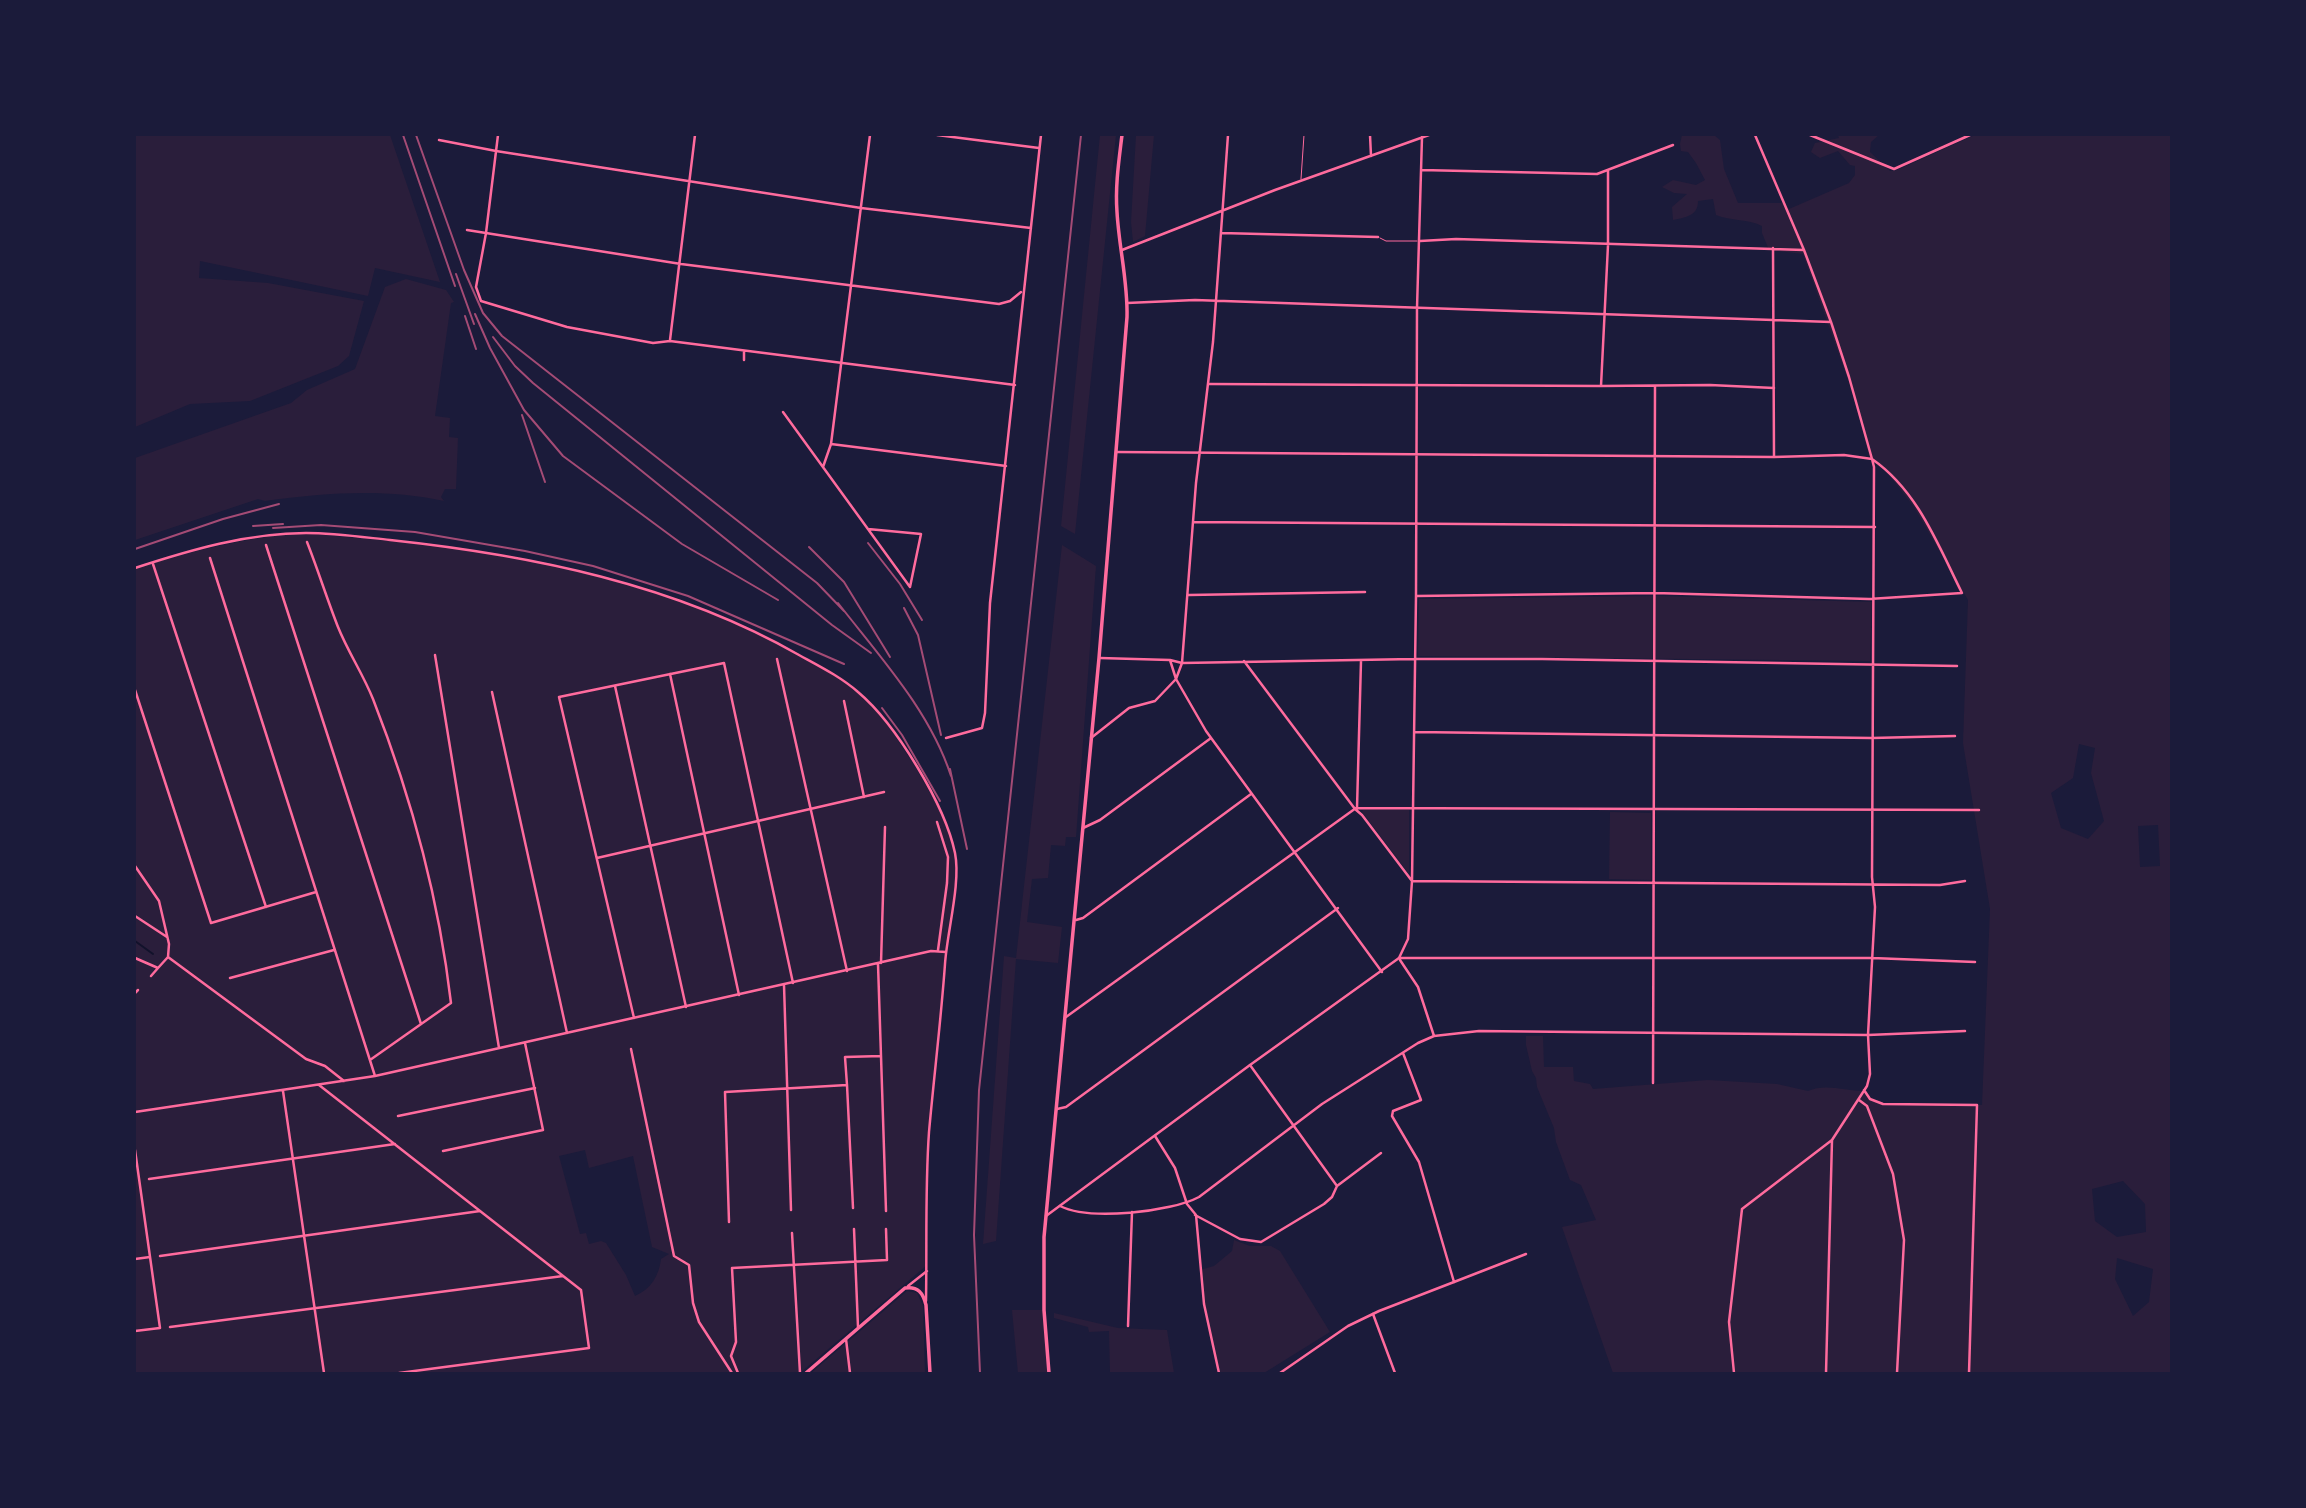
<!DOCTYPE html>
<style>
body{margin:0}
#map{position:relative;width:2306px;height:1508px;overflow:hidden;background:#1b1b3a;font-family:Montserrat,sans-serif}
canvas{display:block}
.frame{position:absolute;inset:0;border:136px solid #1b1b3a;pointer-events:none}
</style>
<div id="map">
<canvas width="2306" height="1508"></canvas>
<div class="frame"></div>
</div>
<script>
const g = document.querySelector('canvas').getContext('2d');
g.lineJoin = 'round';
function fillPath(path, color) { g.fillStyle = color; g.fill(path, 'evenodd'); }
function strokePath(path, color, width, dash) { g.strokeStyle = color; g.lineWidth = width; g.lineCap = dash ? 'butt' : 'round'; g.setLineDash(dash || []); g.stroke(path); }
fillPath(new Path2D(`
 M135 135H390L440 282 375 268 368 296 200 261 199 278 268 283 364 301 349 356 338 366 250 401 190 404 135 427Z
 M1100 135H1116L1075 534 1061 526Z
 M1136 135H1154L1145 236 1133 242 1131 222Z
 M1682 135H1714L1720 140 1724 169 1738 203H1783L1789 209 1849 183 1855 175V166L1850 165 1838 151 1820 158 1811 152 1815 143 1839 138 1838 135H1879L1871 142 1870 152 1890 171 1897 170 1975 135H2171V1373H1613L1562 1227 1596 1220 1581 1185 1570 1180 1556 1142 1554 1128 1537 1087 1536 1078 1532 1071 1526 1045V1036H1543L1544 1067H1573L1574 1081 1590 1084 1593 1089 1708 1080 1777 1084 1808 1091C1825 1083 1846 1091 1864 1091L1870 1099 1883 1104 1982 1105 1990 909 1963 743 1968 600 1914 507 1886 471 1870 460 1855 399 1803 254 1769 250 1762 233V226C1749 219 1731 221 1716 215L1713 199 1698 201C1698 216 1686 217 1673 220L1672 207 1687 194 1674 193 1662 187 1673 180 1696 185 1705 180 1696 163 1688 152 1681 151 1680 144ZM2079 744 2095 748 2091 773 2104 821 2088 839 2061 828 2051 793 2073 778ZM2158 825 2160 866 2140 867 2138 826ZM2123 1181 2145 1204 2146 1232 2117 1237 2095 1221 2092 1189ZM2117 1258 2153 1269 2149 1302 2133 1316 2115 1279Z
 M406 279 446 290 454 302 451 303 435 416 450 418 449 437 458 438 456 489H445L441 497 444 501C384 488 325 493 265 501L258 499 135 540V458L291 403 307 390 355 369 385 287Z
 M304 533 462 548 563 567 660 594 725 619 776 641 822 668 857 691 882 716 916 768 944 818 956 856 955 885 946 952 929 1134 927 1265 800 1373H135V568C191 552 245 537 304 533ZM585 1150 589 1168 633 1156 652 1247 669 1254 661 1259C659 1276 651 1289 635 1296L626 1275 606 1243 601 1241 589 1244 586 1233 580 1234 559 1156Z
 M1062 545 1096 566 1076 837H1066L1065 846 1051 845 1048 878 1032 879 1027 922 1062 927 1058 963 1016 959 996 1241 983 1244 1004 956 1016 958Z
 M1659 596 1872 602 1870 661 1418 656 1419 599Z
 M1363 810H1409V874L1362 812Z
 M1610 812 1651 813V880L1609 879Z
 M1234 1240 1250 1246H1271L1280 1251 1330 1332 1264 1373H1219L1204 1304 1200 1270 1214 1266 1232 1251Z
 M907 1291 917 1293 923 1306 925 1373H811Z
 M1012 1310H1044L1049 1373H1018Z
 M1054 1313 1118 1328 1167 1330 1174 1373H1110L1109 1331 1089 1332 1088 1327 1054 1318Z`), '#2a1e3b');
strokePath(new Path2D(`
 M135 941 153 954`), '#12122b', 2);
strokePath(new Path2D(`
 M1301 179 1304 135
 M1380 238 1386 241H1417`), '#ff6b9d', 1);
strokePath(new Path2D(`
 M498 135 486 233 476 287 481 301 567 327 653 343 670 341 1015 385
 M937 135 1039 148
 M1370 135 1371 156
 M1755 135 1804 250 1831 322
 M1810 135 1894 169 1970 135
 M439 140 496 151 861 208 1031 228
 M1421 170 1597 174 1673 145
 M467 230 681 264 999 304 1010 301 1021 292
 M1221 233 1378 237
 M1420 241 1456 239 1804 250
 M1773 248 1774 457
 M1122 250 1275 190 1429 135
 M1127 303 1195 300 1831 322 1849 377 1872 459C1918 491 1938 545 1962 593L1869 599 1655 593 1416 596
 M670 340 695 135
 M744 360V352
 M1210 384 1601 386 1710 385 1774 388
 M1601 386 1608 245V171
 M783 412 910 587
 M831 444 1006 466
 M1116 452 1774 457 1844 455 1872 459 1874 467 1872 877 1875 907 1868 1035 1870 1074 1867 1086 1832 1140 1742 1209 1729 1322 1734 1373
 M823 467 831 444 870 135
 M1193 522 1875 527
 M868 529 921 534 910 587
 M307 542C318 570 327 599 338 627 348 652 363 674 373 699 411 796 439 900 451 1003L370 1060
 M266 545 421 1024
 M210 558 375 1076
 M153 564 266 907
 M135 568C190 550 248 533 306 533 334 533 362 537 390 540 530 555 675 584 799 655 819 666 841 677 858 692 896 724 945 805 955 853 961 883 947 932 945 964 941 1020 934 1076 929 1132 925 1188 927 1245 926 1301
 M1189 595 1365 592
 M435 655 499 1048
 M1100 658 1170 660 1182 663 1414 659H1542L1957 666
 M777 659 847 971
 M1170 660 1176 679 1206 731 1382 972
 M1244 661 1355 809 1362 815 1412 881 1940 885 1965 881
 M670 674 739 995
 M615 686 686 1007
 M135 690 211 923 316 892
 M492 692 567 1033
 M844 701 864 797
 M1415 732 1872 738 1955 736
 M946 738 982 728 985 713 990 603 1041 135
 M1091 738 1129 708 1155 701 1176 679 1182 663 1196 483 1213 342 1228 135
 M1357 808 1979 810
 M1357 808 1361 661
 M937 822 948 857 947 883 938 950
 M1083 828 1100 820 1211 738
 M597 858 884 792
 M135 866 159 901 169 944 168 957 306 1059 325 1066 344 1081
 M135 916 167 937
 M1076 920 1083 918 1251 794
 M135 958 158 968 168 957
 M1399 958 1408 939 1412 881 1416 596 1417 308 1422 137
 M1399 958H1872L1975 962
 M1400 960 1418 987 1434 1036
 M881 963 885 827
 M151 976 158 968
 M230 978 334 950
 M784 985 791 1210
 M135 993 138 990
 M1066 1017 1356 808
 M634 1018 559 697 724 663 793 983
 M631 1049 674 1256 689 1265 693 1303 699 1322 732 1373
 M1403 1053 1421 1100 1393 1111 1392 1116 1419 1162 1454 1282 1526 1254
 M881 1056 886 1211
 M1250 1065 1337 1186
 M1653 1083 1655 386
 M319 1085 581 1290 589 1348 399 1373
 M847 1085 853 1208
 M1864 1090 1870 1099 1883 1104 1977 1105 1969 1373
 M283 1091 324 1373
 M1859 1100 1867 1106 1893 1174 1904 1240 1897 1373
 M1057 1109 1066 1107 1338 908
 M135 1112 375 1076 931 951 946 952
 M398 1116 535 1088
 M1155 1136 1175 1168 1187 1204 1196 1215 1204 1304 1219 1373
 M135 1150 160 1328 135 1331
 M443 1151 543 1130 525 1043
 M149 1179 395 1144
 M1060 1206C1089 1221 1171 1212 1199 1197L1322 1104 1418 1043 1434 1036 1479 1031 1868 1035 1965 1031
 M1195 1215 1240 1239 1261 1242 1324 1204 1332 1197 1337 1186 1381 1153
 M729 1222 725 1092 847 1085 845 1057 881 1056 878 964
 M854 1229 858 1327
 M792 1233 800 1373
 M160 1256 480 1211
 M135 1259 150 1257
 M908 1286 927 1271
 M1373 1314 1395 1373
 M1128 1326 1132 1212
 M170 1327 563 1276
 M846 1339 850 1373
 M738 1373 731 1356 736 1342 732 1268 887 1260 886 1229
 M1826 1373 1832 1140`), '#ff6b9d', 2.5);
strokePath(new Path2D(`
 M1046 1216 1250 1065 1399 958
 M1280 1373 1348 1326 1379 1311 1454 1282`), '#ff6b9d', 2.5);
strokePath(new Path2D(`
 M806 1373 905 1288C918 1286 923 1293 926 1305L930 1373
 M1049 1373 1044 1310V1237L1099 658 1127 317C1128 282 1119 248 1117 212 1115 186 1119 160 1122 135`), '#ff6b9d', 3.5);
strokePath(new Path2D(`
 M403 135 455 286
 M416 135 464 270 483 313 502 336 817 583 844 611
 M456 274 474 324
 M475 314 490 348 524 410 563 456 682 544 778 600
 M465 316 476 349
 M493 337 515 366 533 383 832 625 871 653
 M522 415 545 482
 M253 526 283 524
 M273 528 321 525 415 532 525 551 593 566 688 596 844 664
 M868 543 900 584 922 620
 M809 547 844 582 890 657
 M135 549 223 519 279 504
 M838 603C880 657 930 711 951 776
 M904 608 918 635 941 735
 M882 708 902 735 940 801
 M950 769 967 849
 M980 1373 974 1235 979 1090 1081 135`), '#a44b75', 2);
</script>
